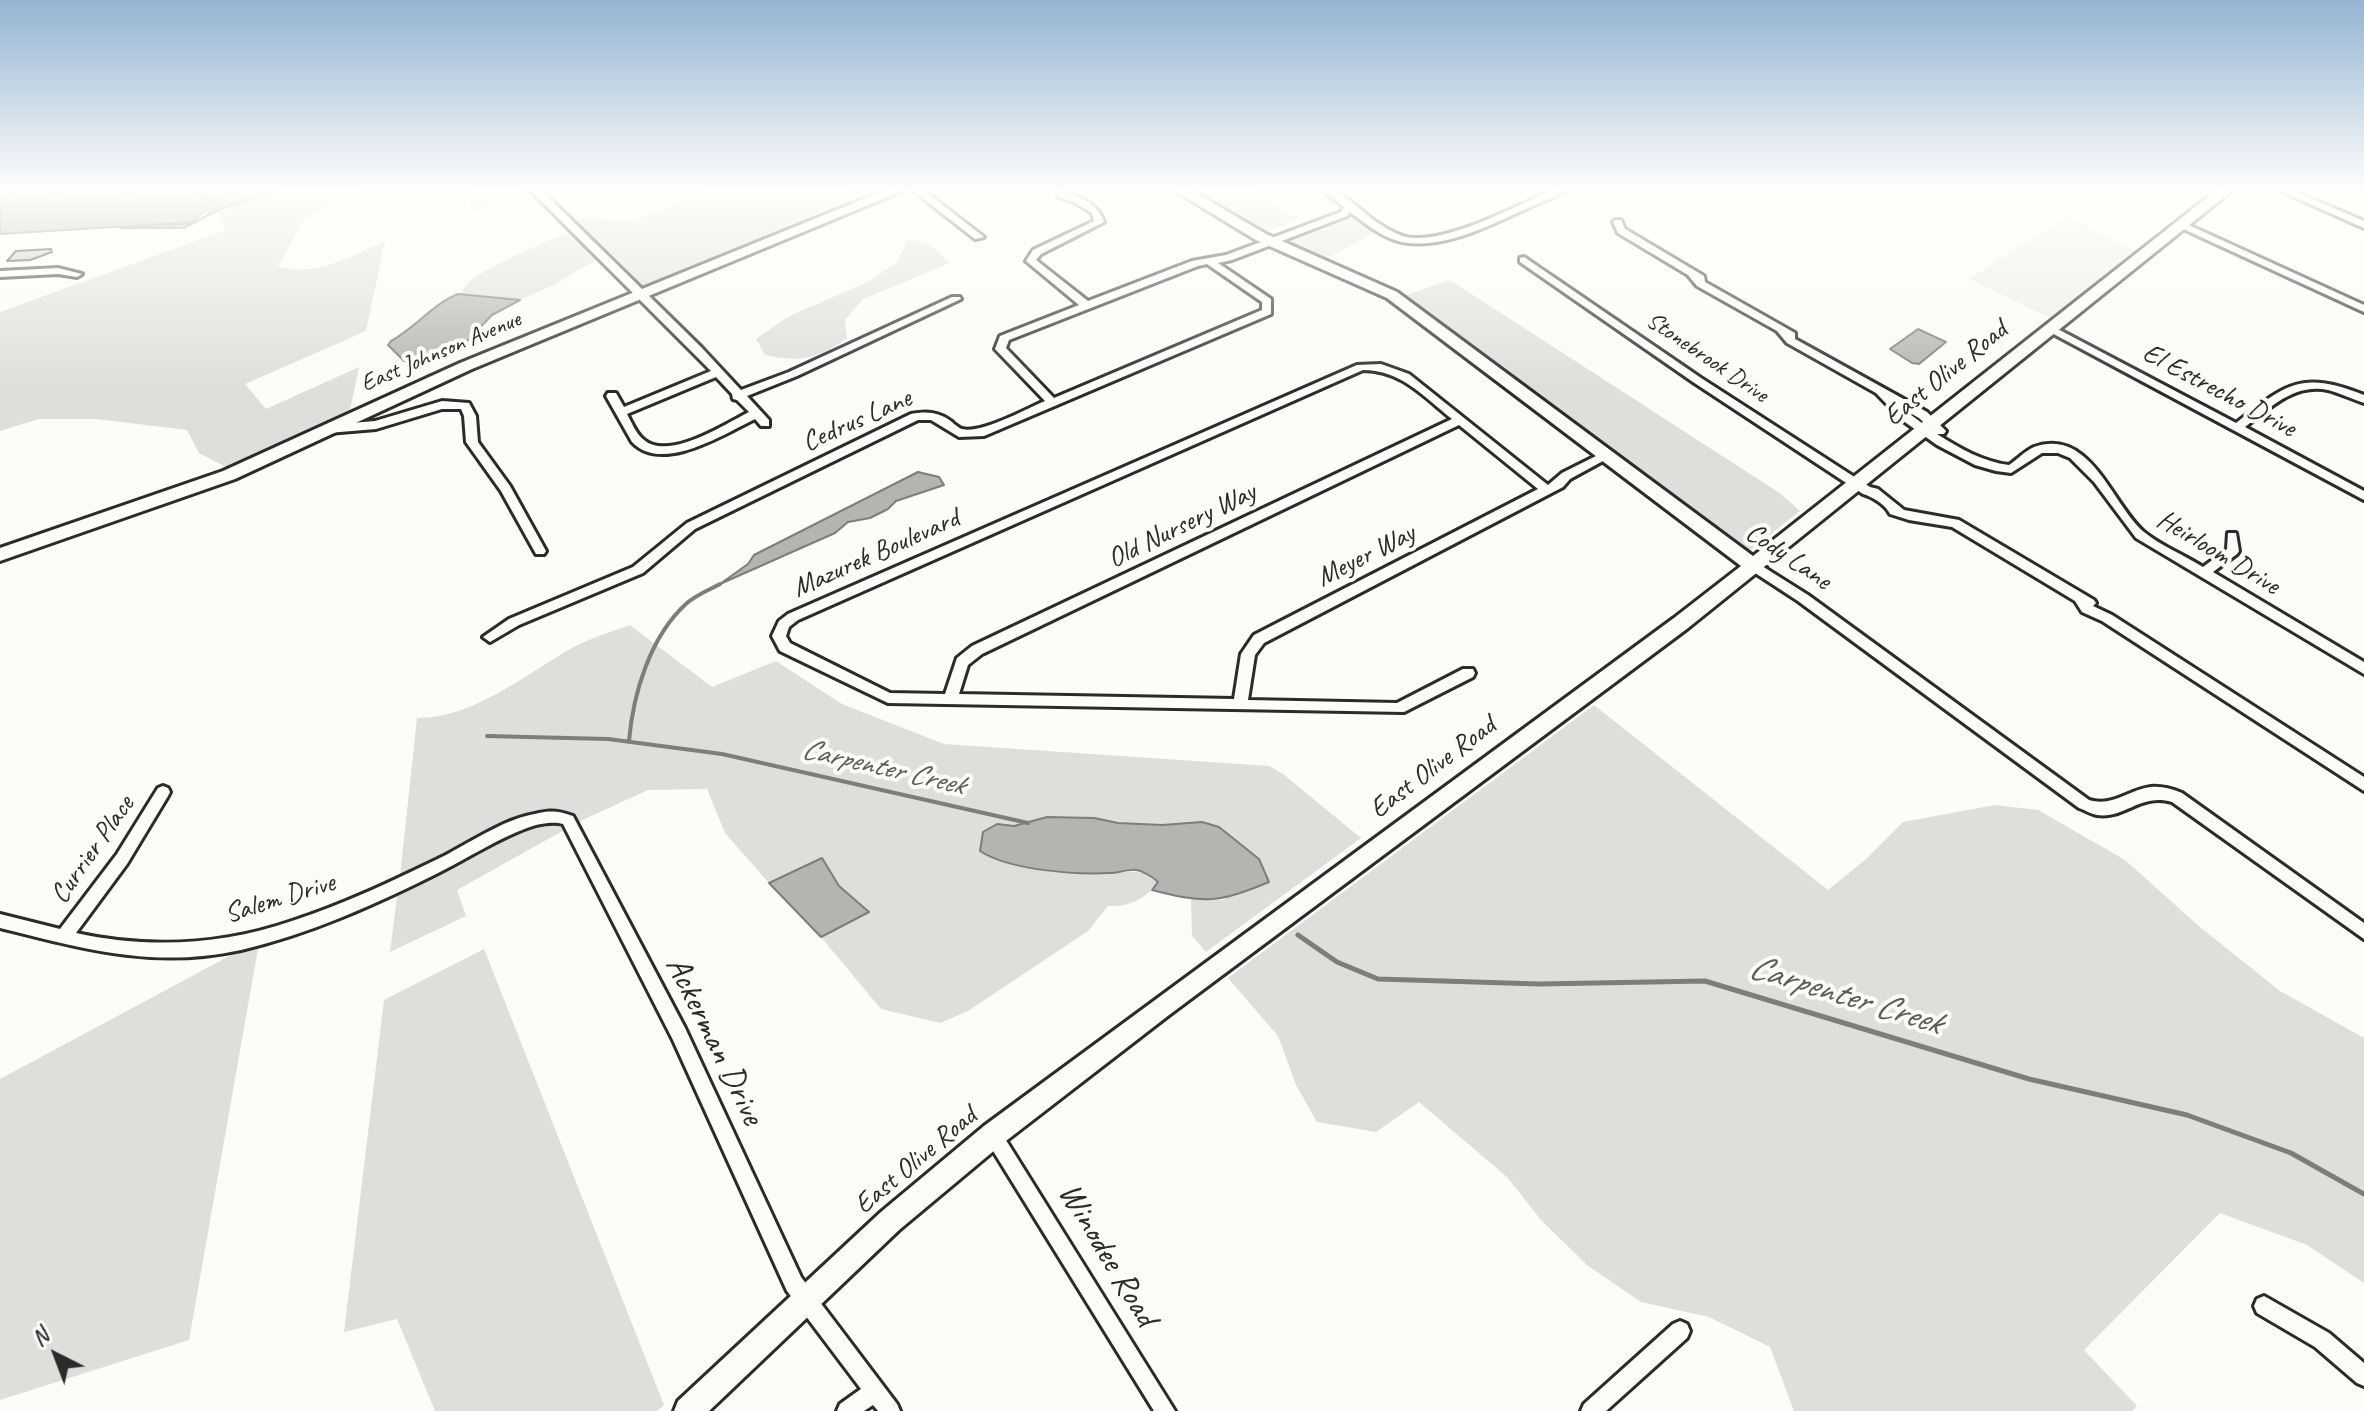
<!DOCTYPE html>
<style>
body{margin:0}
#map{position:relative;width:2364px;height:1411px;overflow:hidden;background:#fdfcf7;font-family:Caveat,sans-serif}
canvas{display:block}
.north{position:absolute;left:16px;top:1315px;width:80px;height:80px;-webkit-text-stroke:6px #fdfcf7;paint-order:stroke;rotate:318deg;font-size:22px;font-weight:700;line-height:32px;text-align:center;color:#2b2b2b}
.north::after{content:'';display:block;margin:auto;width:28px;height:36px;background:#2b2b2b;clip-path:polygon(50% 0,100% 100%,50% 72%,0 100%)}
</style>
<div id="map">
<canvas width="2364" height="1411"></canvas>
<div class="north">N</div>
</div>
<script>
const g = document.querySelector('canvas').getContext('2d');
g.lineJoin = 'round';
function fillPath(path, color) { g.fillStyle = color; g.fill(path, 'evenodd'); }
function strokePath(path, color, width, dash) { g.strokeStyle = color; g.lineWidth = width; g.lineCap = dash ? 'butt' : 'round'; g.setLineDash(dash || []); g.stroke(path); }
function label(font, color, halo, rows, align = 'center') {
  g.font = font + ' Caveat,sans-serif'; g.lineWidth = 8; g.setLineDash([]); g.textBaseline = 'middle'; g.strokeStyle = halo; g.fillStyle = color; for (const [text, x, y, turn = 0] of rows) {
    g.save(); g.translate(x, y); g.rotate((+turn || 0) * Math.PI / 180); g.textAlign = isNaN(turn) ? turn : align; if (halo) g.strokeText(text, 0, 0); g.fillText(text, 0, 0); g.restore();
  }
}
fillPath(new Path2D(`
 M2067 216 2136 252 2051 318 1969 279Z`), '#edece8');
fillPath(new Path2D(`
 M279 189H391L348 194 302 222 278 266C315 278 351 256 385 241L366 331 245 384 266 409 359 367 349 415 232 470 199 453 187 430 96 419H39L0 431V312L226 230 217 211Z
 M473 189H529L532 192 470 212Z
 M704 189H846L860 202 644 290 572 221C590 213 609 223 628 220 654 216 680 199 704 189Z
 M1184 189H1252L1299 219 1261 234Z
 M1351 212 1379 230 1322 261 1279 243Z
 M572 231 599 258 555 284 520 300 461 294C465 272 550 241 572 231Z
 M907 240C927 240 936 249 950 263L863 299 845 320 847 338C817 359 801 363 765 355L756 339 789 316 870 281 897 262Z
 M1450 280 1781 494 1800 511 1744 555 1401 297Z
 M630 625 712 687 776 661 842 704 944 744 1269 766 1283 774 1361 838 1206 952 1192 936 1191 899 1224 900 1259 859 1219 827 1202 822 1162 825 1118 823 1094 818 1047 817 1014 826 997 824 983 832 980 851C1009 870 1075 874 1110 873 1128 872 1143 868 1158 881 1145 900 1129 907 1108 906L1088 931 968 1011 940 1023 881 1009 821 937 868 911 839 886 821 859 769 883 725 833 707 789 648 790 578 822 567 811 556 809 524 817 400 876 417 718C472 719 526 674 572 648 590 638 611 632 630 625Z
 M1594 705 1828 890 1865 860 1903 822 1995 805 2038 810 2125 860 2201 928 2280 991 2364 1038V1283L2307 1245 2220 1213 2084 1350 2137 1406 2132 1411H1794L1770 1347 1709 1317 1641 1302 1587 1265 1541 1220 1507 1177 1419 1102 1376 1132 1317 1122 1296 1085 1278 1036 1228 978Z
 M558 822 566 829 457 890 466 916 390 952 398 889 527 828Z
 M259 943 189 1340 0 1400V1079L248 946Z
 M484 949 664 1405 657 1411H435L397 1319 344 1332 384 1000Z`), '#dfdeda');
const water = new Path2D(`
 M21 189H46L70 196H108L148 189H196L209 208 193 221 179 223 0 234V195Z
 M200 189H226L232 193 279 189 220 209 184 228H121L193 223 206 216 213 207Z
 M458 294 520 300 492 315 453 356 404 361 388 345 391 341C415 328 434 303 458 294Z
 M1918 329 1946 342 1919 364 1912 363 1890 349Z
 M918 472 939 477 944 485 896 501 888 509 870 518 848 522 835 533 720 584 748 564 754 555Z
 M1047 817 1094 818 1118 823 1162 825 1202 822 1219 827 1259 859 1269 882C1218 903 1206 904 1152 890L1158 882C1153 877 1143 871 1136 870 1128 869 1118 873 1110 873 1075 875 1009 870 980 851L983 832 997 824 1014 826Z
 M822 858 839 886 869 912 821 937 769 883Z`);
fillPath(water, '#b5b4b1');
strokePath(water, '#7e7d7b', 2);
strokePath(new Path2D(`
 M487 736 608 739 722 754 1028 823
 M629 741C633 694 650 636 687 603 696 595 709 590 720 584`), '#7e7d7b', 4);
strokePath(new Path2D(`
 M1298 935 1337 962 1378 979 1539 984 1705 981 2029 1079 2187 1115 2291 1153 2364 1194`), '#7e7d7b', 5);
const building = new Path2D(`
 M51 249 52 252 30 260 7 261 16 251Z`);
fillPath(building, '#c9c8c4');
strokePath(building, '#2b2b2b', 2);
const street = new Path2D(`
 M529 189H540L701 347 741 390 789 372 952 297H960L961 299 797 376 747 396 769 420V426H761L755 419C724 434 662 474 632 442L606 396 608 393H616L624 407 711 371ZM716 377 732 394 733 399 737 400 749 412C725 424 669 461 644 440 636 434 632 423 627 414Z
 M911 189H922L984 237 975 239Z
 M1321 189C1343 189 1361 212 1378 223 1389 230 1400 237 1413 238 1454 240 1516 206 1554 189H1567C1556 197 1541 202 1528 208 1490 225 1440 252 1398 241 1380 236 1365 223 1350 212L1347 216 1232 260 1218 263 1271 299V314L984 436 959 437 931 420H918L695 529 643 573 519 625 490 642 483 637 509 619 633 567 687 523 911 414C927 411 939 412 952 422 954 424 960 429 962 429 981 434 1026 409 1045 401L995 349 1000 336 1079 305 1026 261 1033 250 1094 221 1092 213 1074 202 1058 197V193C1076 193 1098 203 1104 222L1041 254 1036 260 1088 301 1192 261 1226 255 1341 212 1344 207ZM1207 264 1262 302V310L1054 398 1006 348 1009 340 1198 266Z
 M2276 189H2289L2364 221V228Z
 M1615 220H1621L1625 229 1704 276 1705 282 1795 333V339L1927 412 1946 431 1944 434H1937C1959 448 1983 462 2009 465 2018 459 2025 451 2034 447 2091 427 2112 505 2144 532 2161 546 2184 555 2203 567L2227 549 2228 533H2236L2239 551 2237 554 2213 572 2364 662V674L2136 538 2094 482 2070 458 2058 453H2042L2011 473 1996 471 1975 465 1937 445 1902 420 1876 393 1787 343 1777 331 1697 286 1688 275 1618 233 1613 222ZM1903 409 1919 418 1934 432Z
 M2182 222 2364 305V312L2179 227V223Z
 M1524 257 1701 378 1870 487 1878 489 1904 510 1959 520 2094 600 2096 603 2093 606 2112 615 2364 777V791L2102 621 2082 612 2075 601 1952 527 1909 520 1890 514C1886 505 1873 497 1863 494L1693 382 1520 262V258Z
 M58 268 82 274 77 277 58 274 0 277V271Z
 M2052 326 2236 423C2286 384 2301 370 2364 395V403C2352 399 2340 393 2328 390 2294 383 2270 408 2245 427L2364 491V500L2048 331 2047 329Z
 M1381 364 1409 374 1548 485 1562 473 1604 452 1608 451 1614 455 1570 479 1563 487 1264 643 1255 655 1248 700 1397 703 1463 669H1473L1475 673 1473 677 1404 712 888 703 780 651 772 636 779 621 788 614 1357 365ZM1363 370C1401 370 1423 396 1452 419L972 646 957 658 945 694 890 693 790 643 786 636 789 627 798 620ZM1459 425 1538 489 1254 635 1241 654 1234 699 959 694 968 665 982 654Z
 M442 401 469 403 476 416 478 442 510 486 546 551 544 554H536L501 491 466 442 464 416 461 409H442L376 429 328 433 322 429 328 425 375 421Z
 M1754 561 1808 595 2089 800C2113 807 2128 790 2151 787 2162 786 2172 789 2182 793L2364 923V939L2172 802C2140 793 2125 819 2097 815 2091 814 2085 810 2079 808L1798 601 1749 569 1748 566 1749 563Z
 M163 786 168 788 170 792 168 796 127 864 76 933C148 949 222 945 292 921 345 904 394 880 444 856 467 844 501 822 526 816 546 811 554 809 573 816L685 1028 801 1277 897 1404 900 1411H878L873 1405 864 1411H837L840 1404 861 1389 787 1291 673 1040 563 824C553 821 537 824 527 828 497 839 468 858 440 872 376 904 310 934 241 950 154 969 84 949 0 928V914L60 929 117 854 158 788Z
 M993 1126 999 1129 1175 1411H1154L987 1141 984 1135 987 1129Z
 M2264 1296 2329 1333 2364 1363V1386L2357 1383 2315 1347 2257 1313 2254 1306 2257 1299Z
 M1680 1321 1687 1324 1690 1331 1687 1338 1606 1411H1581L1584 1404 1673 1324Z`);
const secondary = new Path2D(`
 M888 189H907L472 369 235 479 0 561V548L223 471 460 363Z
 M1172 189H1189L1266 234 1397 292 1753 556 2218 189H2234L1688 628 1169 1015 1002 1144 899 1230 709 1411H674L678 1401 881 1212 984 1126 1674 618 1741 566 1387 298 1256 240Z`);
strokePath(street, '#2b2b2b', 6);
strokePath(secondary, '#2b2b2b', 6);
fillPath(street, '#fdfcf7');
fillPath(secondary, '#fdfcf7');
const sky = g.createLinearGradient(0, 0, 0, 387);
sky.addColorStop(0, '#93b4d2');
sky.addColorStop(0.49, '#fefefb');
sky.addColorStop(1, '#fefefb00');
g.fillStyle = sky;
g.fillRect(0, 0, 2364, 387);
label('24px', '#2b2b2b', '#fdfcf7', [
 ["East Johnson Avenue",441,352,-23],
 ["Stonebrook Drive",1707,358,34]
]);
label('28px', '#2b2b2b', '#fdfcf7', [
 ["East Olive Road",1946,374,-39],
 ["El Estrecho Drive",2219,391,28],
 ["Cedrus Lane",857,421,-24],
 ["Old Nursery Way",1182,526,-26],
 ["Heirloom Drive",2218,553,31],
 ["Mazurek Boulevard",876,554,-24],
 ["Meyer Way",1366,556,-27],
 ["Cody Lane",1788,557,34],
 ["East Olive Road",1433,768,-37],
 ["Currier Place",93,850,-55],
 ["Salem Drive",280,899,-17],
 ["East Olive Road",916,1161,-40]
]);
label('italic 30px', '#5b5b5a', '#fdfcf7', [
 ["Carpenter Creek",883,768,13]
]);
label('34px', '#2b2b2b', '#fdfcf7', [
 ["Ackerman Drive",714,1041,64],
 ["Winodee Road",1107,1255,59]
]);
label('italic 36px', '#5b5b5a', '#fdfcf7', [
 ["Carpenter Creek",1845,996,17]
]);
</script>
